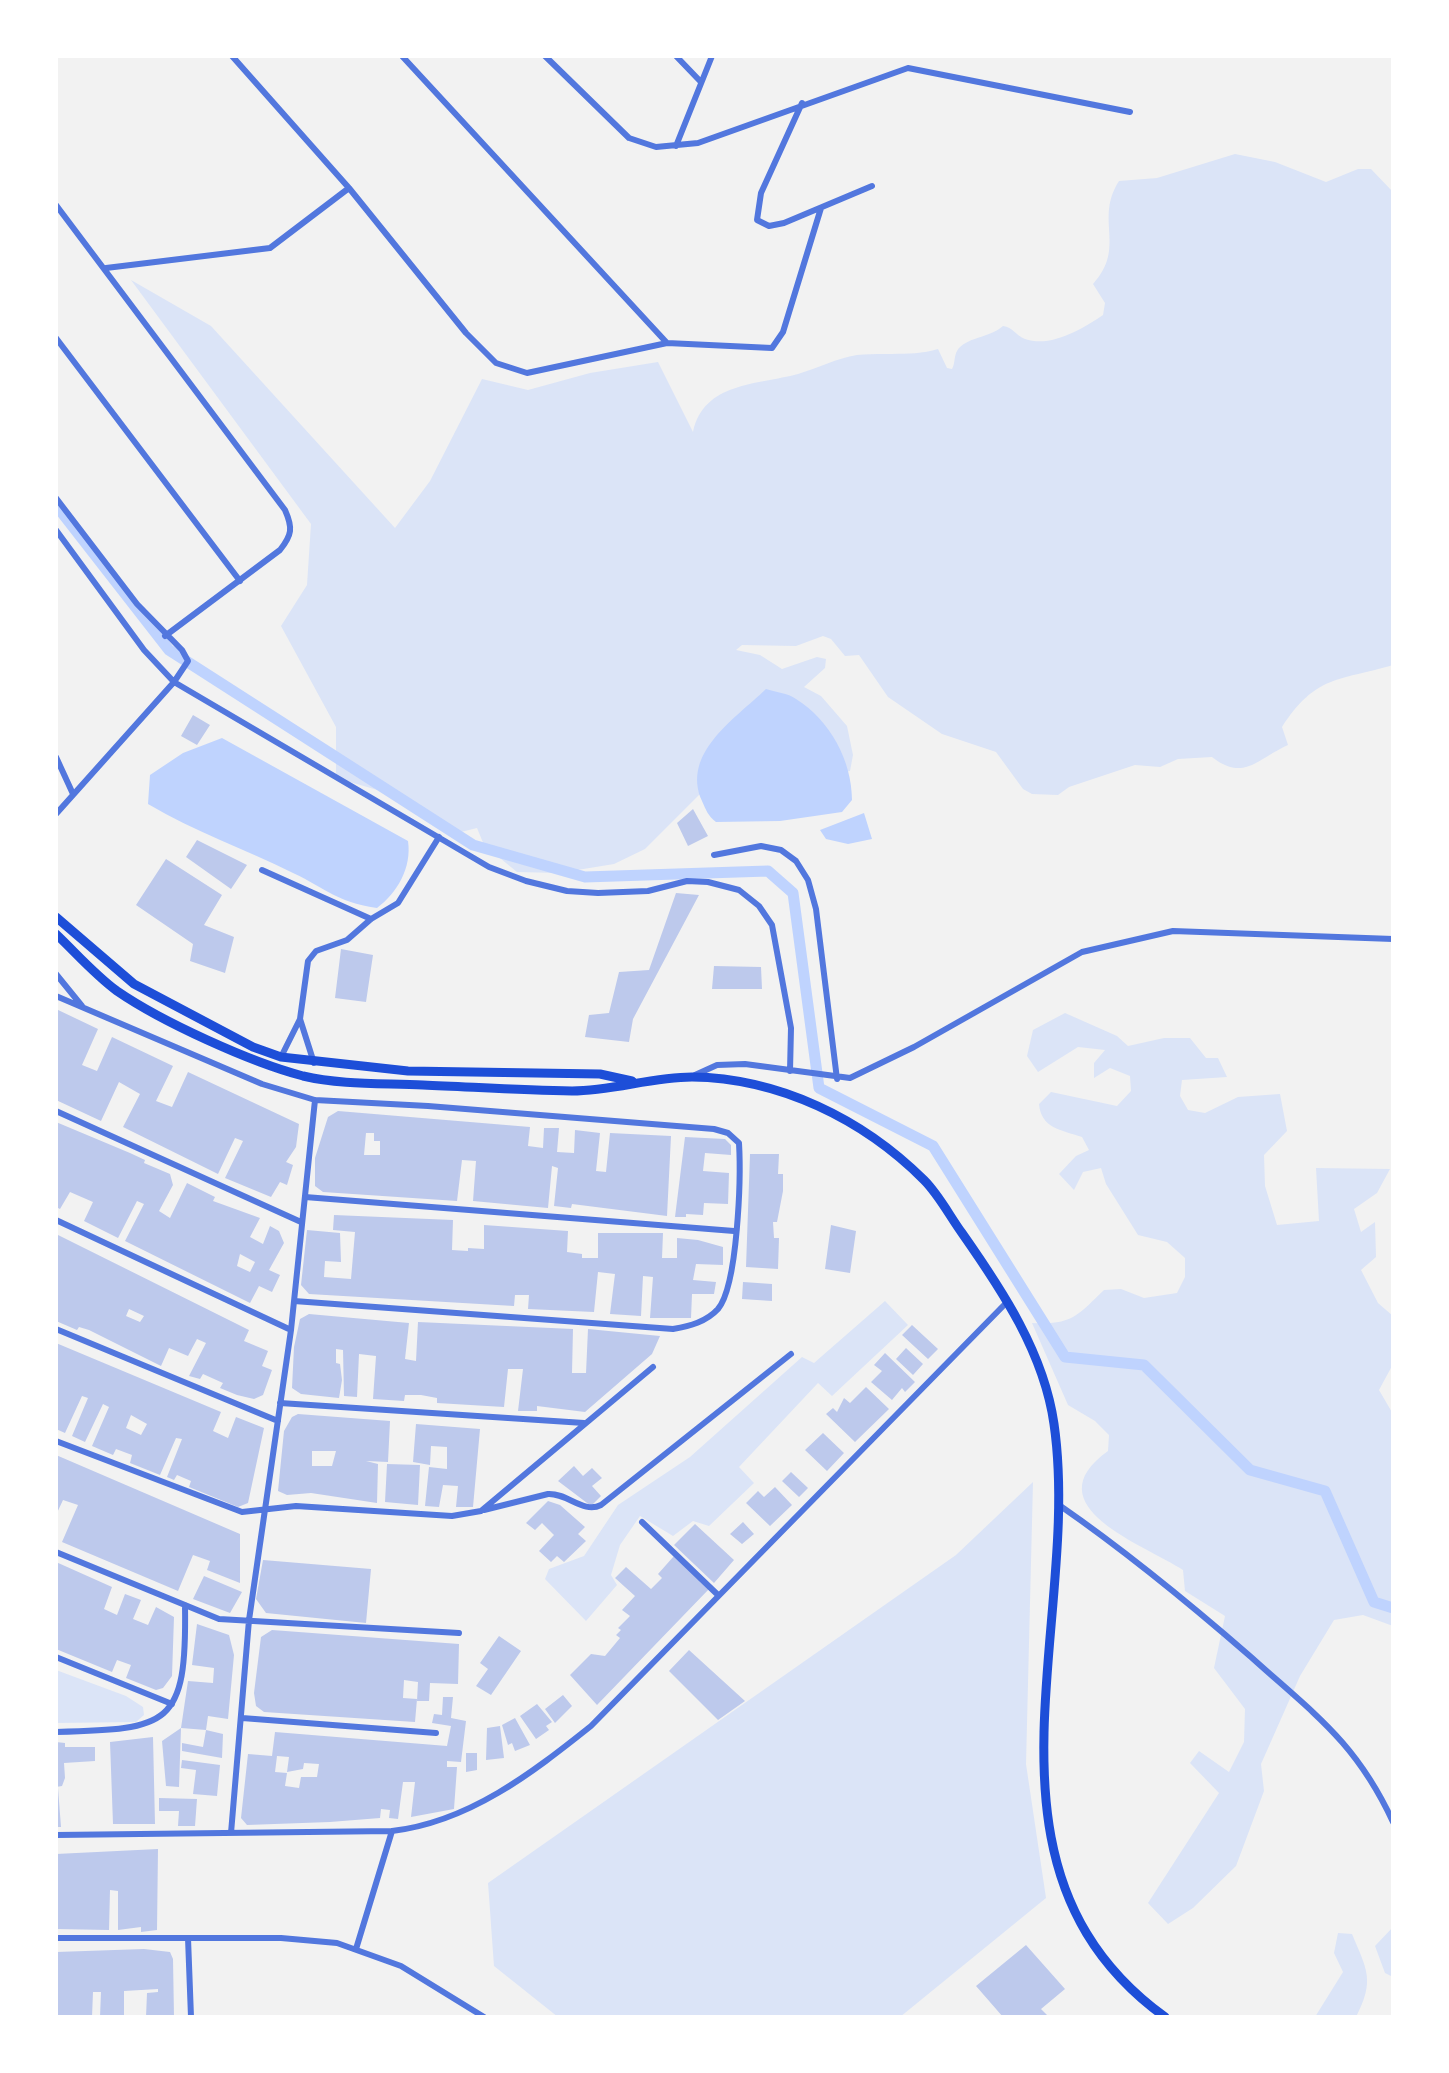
<!DOCTYPE html>
<style>
body{margin:0}
#map{position:relative;width:1449px;height:2073px;overflow:hidden;background:#f2f2f2;font-family:Manrope,sans-serif}
canvas{display:block}
.frame{position:absolute;inset:0;border:58px solid #fff;pointer-events:none}
</style>
<div id="map">
<canvas width="1449" height="2073"></canvas>
<div class="frame"></div>
</div>
<script>
const g = document.querySelector('canvas').getContext('2d');
g.lineJoin = 'round';
function fillPath(path, color) { g.fillStyle = color; g.fill(path, 'evenodd'); }
function strokePath(path, color, width, dash) { g.strokeStyle = color; g.lineWidth = width; g.lineCap = dash ? 'butt' : 'round'; g.setLineDash(dash || []); g.stroke(path); }
fillPath(new Path2D(`
 M1235 154 1275 162 1326 182 1358 169H1371L1393 192V665C1338 681 1316 675 1282 727L1288 745C1257 759 1244 782 1212 757L1178 759 1160 767 1135 765 1069 787 1058 795 1032 794 1023 789 996 752 942 734 888 697 859 655 845 656 831 639 823 636 796 646 742 645 736 650 760 655 782 669 817 657 826 659 825 668 804 687 821 696 847 726 853 755 850 771 699 795 645 849 614 864 559 873 517 872 484 845 477 828 461 832 450 830 381 791 336 778V727L281 626 307 585 311 524 131 280 211 326 395 528 430 481 482 379 528 390 590 373 658 362 693 432C704 382 757 385 798 374 818 368 837 358 857 355 884 352 912 357 938 349L947 368 952 369C955 364 954 356 957 351 965 337 990 338 1003 326 1013 327 1016 336 1025 339 1051 348 1082 329 1103 315L1105 303 1093 284C1127 247 1094 220 1119 181L1157 178Z
 M1065 1013 1117 1036 1128 1046 1164 1038H1190L1206 1058H1218L1227 1077 1182 1080 1180 1096 1188 1110 1205 1113 1238 1097 1280 1094 1287 1131 1264 1155 1265 1186 1277 1225 1319 1221 1316 1168 1390 1169 1377 1193 1354 1209 1361 1232 1375 1222 1376 1257 1361 1270 1378 1303 1393 1316 1392 1366 1379 1390 1393 1414V1626L1363 1615 1334 1620 1300 1676 1261 1764 1264 1791 1236 1866 1193 1908 1168 1924 1148 1903 1219 1793 1190 1763 1199 1751 1229 1772 1244 1742 1245 1709 1214 1668 1225 1616 1185 1591 1183 1570C1145 1545 1031 1506 1108 1451L1109 1435 1095 1421 1068 1405 1032 1323C1072 1325 1077 1316 1104 1290L1121 1289 1144 1298 1177 1293 1185 1277V1258L1167 1242 1138 1235 1106 1184 1101 1168 1083 1172 1074 1190 1059 1174 1076 1156 1089 1150 1082 1137C1061 1130 1041 1128 1039 1104L1051 1092 1117 1106 1131 1091 1130 1076 1110 1068 1094 1078V1063L1105 1050 1078 1047 1038 1072 1027 1056 1033 1030Z
 M885 1301 908 1325 832 1396 818 1383 739 1467 754 1483 709 1526 693 1521 673 1536 640 1516 620 1545 611 1575 617 1585 586 1621 545 1579 549 1569 584 1556 618 1505 690 1457 802 1357 814 1363Z
 M1033 1482 1026 1764 1046 1898 900 2017H558L494 1966 488 1883 956 1555Z
 M56 1670 126 1696 143 1707 144 1715 136 1722 56 1723Z
 M1393 1927V1977L1385 1973 1375 1946Z
 M1338 1933 1352 1934C1367 1970 1375 1980 1356 2017H1315L1343 1972 1334 1953Z`), '#dbe4f7');
fillPath(new Path2D(`
 M766 689C775 692 788 693 796 699 830 720 852 761 852 800L842 812 780 821 716 822C708 816 706 810 702 801 681 753 735 719 766 689Z
 M222 738 408 841C412 868 397 893 377 908 334 901 329 890 293 873 245 849 195 832 148 804L150 775 183 753Z
 M864 813 872 839 848 844 826 839 820 830Z`), '#bfd3fe');
strokePath(new Path2D(`
 M56 505 169 650 473 845 585 877 768 871 793 893 819 1088 933 1146 1065 1357 1144 1365 1250 1470 1325 1491 1374 1602 1393 1608`), '#bfd3fe', 11);
fillPath(new Path2D(`
 M193 715 210 725 197 745 181 736Z
 M693 809 708 836 688 846 677 823Z
 M197 840 247 865 231 889 186 857Z
 M166 859 222 895 204 925 234 937 225 973 190 961 193 944 136 905Z
 M676 893 699 895 633 1019 629 1042 585 1037 589 1015 609 1013 619 972 649 970Z
 M341 949 373 955 366 1002 335 998Z
 M714 966 761 967 762 989H712Z
 M56 1009 98 1029 82 1065 97 1071 112 1037 173 1066 156 1101 172 1107 188 1072 299 1124 296 1147 286 1162 293 1165 287 1185 280 1182 271 1197 225 1178 243 1141 235 1138 218 1174 123 1127 140 1094 119 1082 101 1121 56 1100Z
 M338 1111 530 1127 528 1146 543 1148 544 1128H559L557 1152 574 1153 575 1130 600 1133 596 1171 606 1172 610 1133 671 1136 667 1216 572 1204 571 1208 554 1206 558 1168 552 1166 548 1208 473 1201 476 1161 462 1160 457 1201 323 1192 315 1186V1158L328 1117ZM366 1133H374V1141H380V1155H364Z
 M56 1122 130 1153 145 1160 144 1163 170 1174 173 1185 159 1211 170 1218 187 1183 215 1197 213 1201 260 1218 250 1237 263 1244 270 1226 279 1231 284 1243 269 1270 280 1275 272 1292 259 1286 250 1303 125 1241 144 1204 137 1201 118 1238 84 1221 93 1202 70 1192 60 1209 56 1207ZM240 1254 255 1262 250 1272 237 1266Z
 M685 1137 725 1139 731 1145V1155L705 1153 703 1171 729 1173 728 1204 704 1203 703 1215 686 1214V1217H675Z
 M750 1154H779L778 1174H783V1191L777 1222H773L774 1238H779L778 1269 746 1267Z
 M334 1215 453 1220 452 1250 468 1251V1248L484 1249V1225L568 1231 567 1252 582 1254V1258H598V1233H663L662 1258H677V1238L698 1240 723 1247V1265L696 1264 693 1280 716 1282 714 1294H692L691 1318H650L653 1277 643 1276 641 1316 610 1314 615 1274 598 1272 594 1312 528 1309 529 1295H515L514 1306 309 1294 301 1285 307 1230 340 1233 341 1262 325 1261 324 1277 351 1279 355 1232 333 1230Z
 M831 1225 856 1231 850 1273 825 1269Z
 M56 1234 249 1330 244 1341 268 1351 262 1366 272 1370 263 1395 254 1399 237 1395 220 1388 223 1383 203 1374 200 1379 189 1376 206 1343 197 1339 188 1356 169 1348 161 1366 89 1330 79 1327 77 1330 56 1321ZM129 1309 144 1316 140 1322 126 1316Z
 M743 1282 772 1284V1301L742 1299Z
 M309 1314 409 1323 405 1359 416 1361 418 1322 573 1329 572 1373H586L588 1329 660 1336 652 1354 585 1412 537 1406V1411H518L523 1369H508L504 1407 437 1403V1398L421 1395H405L404 1401 373 1399 376 1356 359 1354 357 1397 344 1396 343 1350 336 1349V1363L340 1364 342 1380 339 1398 301 1394 292 1388 294 1347 300 1319Z
 M912 1325 938 1349 928 1359 902 1335Z
 M56 1343 221 1412 213 1431 228 1438 236 1417 264 1428 248 1503 238 1507 189 1487 191 1481 177 1475 174 1480 167 1477 182 1439 176 1438 160 1475 130 1463 132 1455 116 1449 113 1455 92 1446 109 1407 103 1404 85 1442 72 1436 88 1398 82 1396 65 1433 56 1429ZM131 1415 147 1424 141 1435 126 1428Z
 M906 1348 923 1364 913 1375 896 1359Z
 M885 1353 915 1382 905 1392 902 1388 892 1400 871 1382 882 1371 874 1365Z
 M866 1387 889 1409 855 1442 826 1414 833 1408 837 1412 844 1398 850 1403Z
 M298 1414 390 1421 388 1462 366 1461 378 1464 377 1503 311 1493 287 1495 278 1491 284 1431 292 1417ZM312 1451H336L332 1466H312Z
 M416 1424 480 1429 473 1507H456L458 1486 443 1485 439 1507 425 1506 429 1467 447 1469V1447L431 1446 430 1465 413 1462Z
 M823 1433 844 1453 827 1471 805 1450Z
 M56 1455 240 1534V1583L207 1570 210 1561 193 1555 178 1591 62 1542 78 1505 63 1500 56 1515Z
 M387 1464 420 1465 418 1505 385 1502Z
 M574 1466 583 1476 592 1468 602 1478 592 1486 601 1496 591 1506 558 1481Z
 M791 1472 808 1488 799 1497 782 1481Z
 M775 1487 792 1505 770 1526 746 1503 758 1491 764 1497Z
 M548 1501 560 1505 585 1527 578 1534 586 1541 564 1562 557 1556 551 1562 539 1551 554 1535 542 1523 535 1530 526 1523Z
 M743 1522 754 1534 742 1544 730 1534Z
 M695 1524 734 1560 714 1583 674 1545Z
 M674 1556 709 1589 597 1705 570 1675 591 1654 605 1656 620 1638 616 1635 621 1630 618 1628 630 1616 622 1610 635 1596 615 1578 626 1567 651 1589 662 1578 658 1574Z
 M263 1560 371 1569 366 1623 266 1613 256 1599Z
 M56 1562 112 1587 104 1609 117 1615 125 1594 141 1600 133 1619 148 1625 156 1607 174 1617 172 1676 163 1688 156 1690 126 1678 131 1665 117 1660 112 1672 56 1649Z
 M204 1576 242 1592 230 1613 193 1599Z
 M197 1624 229 1635 234 1655 228 1719 208 1716 206 1730 223 1734 222 1758 182 1751V1743L203 1747 206 1730 181 1728 179 1787 166 1786 162 1741 181 1728 188 1681 213 1683 214 1668 192 1665Z
 M272 1630 459 1644 458 1684 430 1683 429 1701H417L418 1682 404 1680 403 1698 417 1699 415 1722 264 1712 256 1706 254 1693 261 1637Z
 M499 1636 521 1651 491 1695 476 1686 488 1669 480 1663Z
 M689 1650 745 1701 718 1720 669 1671Z
 M563 1695 572 1706 555 1723 545 1709Z
 M443 1697H453L451 1718 466 1721 461 1762 447 1761V1767H457L454 1809 411 1817 415 1782H403L398 1819 389 1818 390 1810 381 1809 380 1818 330 1822 247 1825 241 1818 248 1754 272 1756 275 1732 447 1746 451 1726 432 1723 434 1714 442 1715ZM277 1756 289 1757 287 1772 303 1769 304 1763 319 1764 317 1777H301L299 1788 285 1786 287 1773 275 1772Z
 M537 1704 552 1722 546 1726 549 1730 536 1739 520 1716Z
 M515 1718 530 1745 515 1751 512 1743 508 1745 502 1725Z
 M500 1726 504 1758 486 1760 487 1728Z
 M153 1737 155 1824H113L110 1742Z
 M56 1742 65 1743V1747H95V1761L64 1763 65 1778 62 1786 56 1787Z
 M466 1753H477V1770L466 1772Z
 M182 1760 220 1765 217 1796 193 1794 196 1770 181 1768Z
 M56 1788H58L61 1827H56Z
 M159 1798 197 1799 195 1826H178L179 1811H159Z
 M158 1849 157 1930 141 1932V1927L118 1930V1891L110 1890 109 1930 56 1929V1854Z
 M1026 1945 1065 1989 1041 2009 1049 2017H1003L976 1986Z
 M144 1949 170 1952 173 1959 174 2017H146L147 1993 158 1992V1989L124 1991V2017H100L101 1992H93L92 2017H56V1952Z`), '#bdc9ec');
strokePath(new Path2D(`
 M232 56 349 188 466 333 496 363 527 373 667 343 772 348 783 332 821 208
 M402 56 667 343
 M545 56 629 138 656 147 698 143 908 68 1130 112
 M676 56 700 81
 M802 103 761 193 757 220 769 226 784 223 872 186
 M676 146 712 56
 M56 205 285 510C293 528 292 535 280 550L165 636
 M106 268 270 248 349 188
 M56 338 240 581
 M56 498 137 604 182 650 188 661 174 682 56 814
 M56 530 144 650 174 682 489 867 526 881 567 891 598 893 648 891 687 881 708 882 739 890 759 906 772 925 791 1028 790 1071
 M56 757 73 794
 M714 855 761 846 781 850 796 861 808 880 816 909 837 1079
 M262 870 371 919
 M56 974 82 1006
 M56 996 262 1084 315 1100 428 1106 714 1129 728 1133 739 1143C741 1177 738 1285 718 1309 706 1322 690 1326 673 1329L294 1301
 M281 1057 300 1019
 M314 1063 300 1019 308 961 316 951 347 940 371 919 398 903 439 837
 M695 1075 717 1065 745 1064 850 1078 914 1047 1082 952 1173 931 1393 939
 M56 1111 301 1222
 M305 1197 734 1231
 M56 1220 291 1330
 M56 1329 278 1421
 M280 1403 584 1423
 M56 1441 242 1512 296 1506 452 1516 481 1511 653 1367
 M1059 1505C1127 1552 1189 1603 1251 1657 1314 1714 1356 1742 1393 1822
 M484 1510 548 1494C568 1493 583 1514 601 1505L791 1354
 M642 1522 718 1595
 M56 1552 219 1619 459 1633
 M56 1657 172 1704
 M242 1718 436 1733
 M56 1732C169 1729 187 1727 185 1605
 M231 1833 249 1620 291 1330 315 1100
 M56 1835 392 1831C469 1822 532 1773 591 1726L1007 1302
 M56 1938H281L337 1943 401 1966 484 2017
 M188 1938 191 2017
 M356 1949 392 1831`), '#5277de', 6);
strokePath(new Path2D(`
 M56 917 134 984 253 1047 281 1057 408 1071 600 1074 632 1081
 M56 934C76 953 95 975 117 991 162 1022 250 1062 303 1076 341 1085 384 1083 423 1085 473 1087 522 1090 572 1091 613 1091 651 1077 692 1077 779 1078 863 1119 924 1180 939 1195 949 1215 962 1233 1002 1290 1044 1353 1054 1424 1083 1624 961 1869 1165 2017`), '#1d4ed8', 9);
</script>
